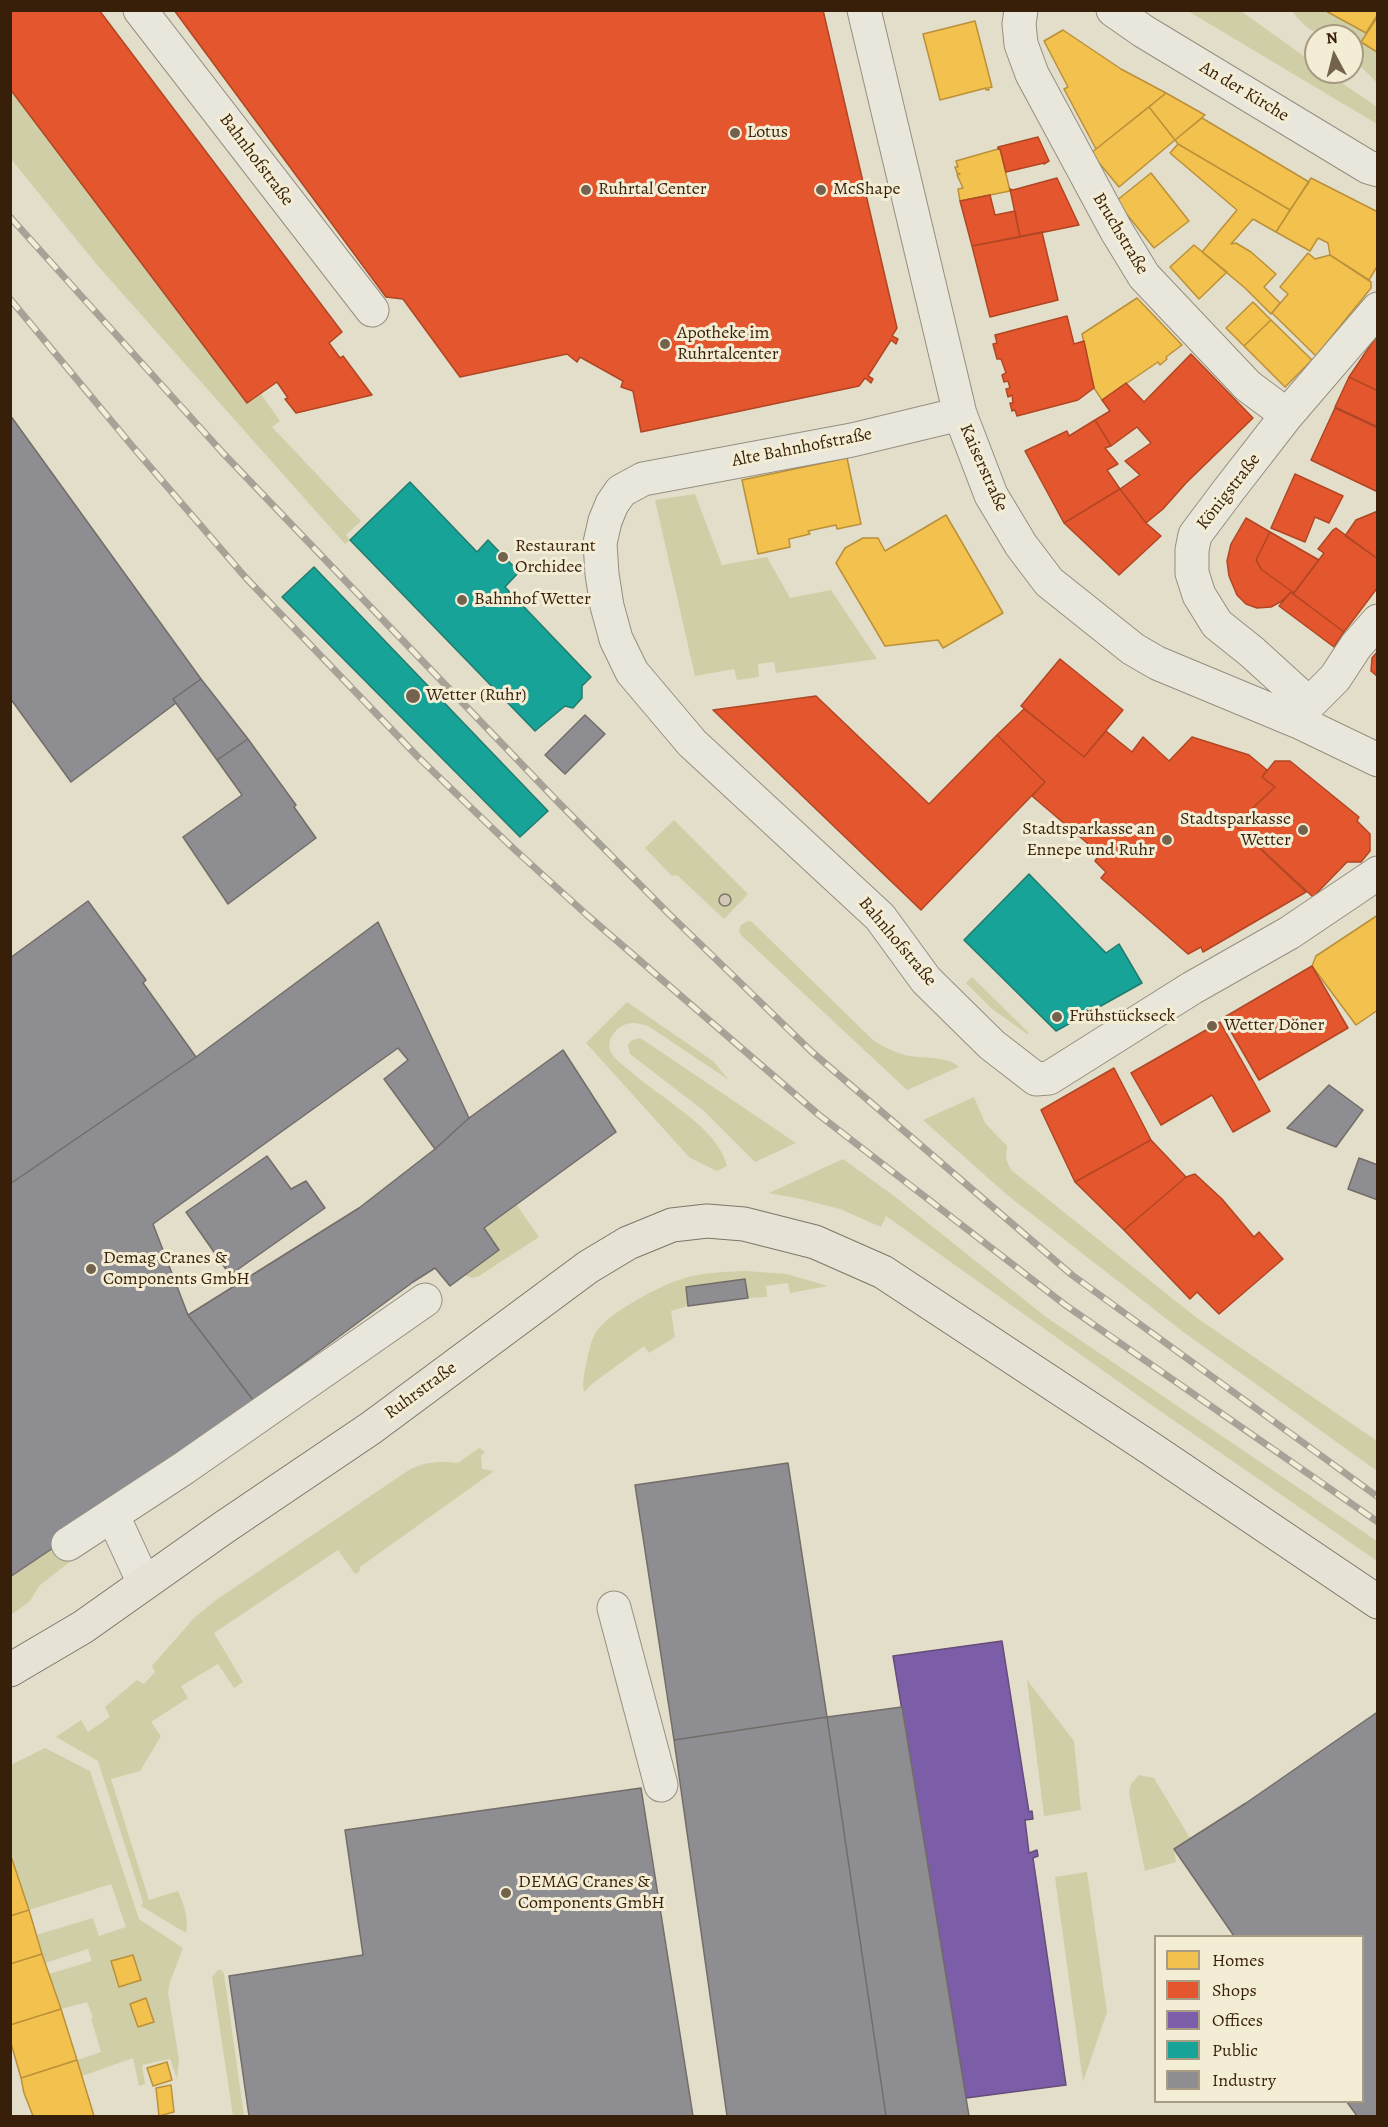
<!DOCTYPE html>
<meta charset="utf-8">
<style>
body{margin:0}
#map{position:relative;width:1388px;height:2127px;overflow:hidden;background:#e3dec9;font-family:Alegreya,serif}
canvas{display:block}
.frame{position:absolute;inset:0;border:12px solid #371f09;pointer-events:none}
.legend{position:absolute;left:1154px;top:1935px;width:210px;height:168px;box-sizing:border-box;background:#f4edd5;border:2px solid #a89b83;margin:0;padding:8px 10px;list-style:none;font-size:18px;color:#371f09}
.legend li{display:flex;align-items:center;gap:12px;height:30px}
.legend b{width:30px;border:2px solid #a89b83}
.north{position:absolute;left:1304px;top:24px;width:60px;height:60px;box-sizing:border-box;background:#f4edd5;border:2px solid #a89b83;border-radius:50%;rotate:353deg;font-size:16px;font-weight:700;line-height:24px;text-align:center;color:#371f09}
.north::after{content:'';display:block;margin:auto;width:21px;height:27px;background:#73624c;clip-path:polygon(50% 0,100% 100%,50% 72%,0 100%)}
</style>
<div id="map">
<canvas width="1388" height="2127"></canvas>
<div class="frame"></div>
<ul class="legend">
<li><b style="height:16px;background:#f2c14e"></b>Homes</li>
<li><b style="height:16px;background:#e4572e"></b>Shops</li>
<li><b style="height:16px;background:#7b5ea7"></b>Offices</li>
<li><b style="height:16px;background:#17a398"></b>Public</li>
<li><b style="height:16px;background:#8d8d92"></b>Industry</li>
</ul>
<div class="north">N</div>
</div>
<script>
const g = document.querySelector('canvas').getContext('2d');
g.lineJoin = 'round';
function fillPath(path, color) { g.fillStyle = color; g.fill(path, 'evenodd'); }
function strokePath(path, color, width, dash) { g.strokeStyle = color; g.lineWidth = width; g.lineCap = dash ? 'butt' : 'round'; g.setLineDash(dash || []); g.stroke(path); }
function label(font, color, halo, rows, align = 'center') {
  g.font = font + ' Alegreya,serif'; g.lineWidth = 6; g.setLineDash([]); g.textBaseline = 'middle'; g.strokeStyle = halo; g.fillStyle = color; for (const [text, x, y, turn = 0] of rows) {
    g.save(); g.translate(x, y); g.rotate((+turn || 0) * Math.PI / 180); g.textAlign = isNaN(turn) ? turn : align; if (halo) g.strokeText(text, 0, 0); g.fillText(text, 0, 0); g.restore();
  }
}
fillPath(new Path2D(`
 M1188 11H1241L1316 65V72H1326L1377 107V124Z
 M1292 11H1324L1366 33 1362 42 1377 52V83L1352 57V36C1322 36 1312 37 1292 11Z
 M10 89 247 403 261 394 280 421 272 427 361 521 346 535 350 540 345 544 98 266 11 159Z
 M695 494 722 565 767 557 790 598 831 590 877 659 776 673 774 662 758 664 759 677 737 680 734 669 695 676 655 500Z
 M674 820 748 894 724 919 677 875 672 876 645 848Z
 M748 921 752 922 874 1041C884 1047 894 1052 905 1055 921 1059 946 1055 959 1067L907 1090 741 935 739 931 741 925Z
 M972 977 1029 1033 1027 1034 991 1008 966 983Z
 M627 1002 713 1061 729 1080 648 1026C643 1025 638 1023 634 1023 619 1022 603 1040 612 1054 616 1060 624 1066 629 1070 658 1097 718 1127 727 1166L717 1171 690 1158 586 1043Z
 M638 1038 642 1039 796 1143 755 1162 704 1111 630 1054 628 1045 631 1041Z
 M974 1097 985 1123 1007 1146 1006 1159 1011 1170 1197 1318 1377 1441V1471L1182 1331 1006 1194 923 1120Z
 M843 1159 894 1196 1046 1317 1377 1541V1561L1150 1404 886 1216 881 1227 840 1209 801 1199 769 1193Z
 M516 1204 539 1237 479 1276 471 1278 465 1275 499 1250 484 1228Z
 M745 1271 787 1274 828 1286 790 1293 788 1283 766 1286 767 1297 748 1298 745 1279 686 1287 688 1306 671 1311 675 1337 649 1353 644 1346 593 1383 584 1392C582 1383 584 1375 586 1365 588 1355 590 1343 595 1334 606 1313 663 1284 685 1278 705 1272 725 1272 745 1271Z
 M479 1448 485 1452 481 1456 482 1469 494 1471 360 1567 359 1572 355 1574 338 1550 214 1633 243 1682 234 1688 218 1664 181 1686 188 1698 151 1722 161 1736 140 1771 111 1779 149 1900 178 1891C184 1905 189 1918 186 1933L141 1906 143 1902 98 1761 56 1737 81 1720 88 1732 110 1717 105 1707 137 1680 144 1684 155 1672 152 1666 194 1618 216 1600 409 1470C426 1461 440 1461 458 1463Z
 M104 1535 39 1586 30 1601 11 1615V1577L57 1546Z
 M1027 1680 1074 1741 1081 1810 1044 1816Z
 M45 1748 90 1771 139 1919 183 1948 170 1982 168 1992 179 2060 177 2079 170 2059 142 2065 145 2084 139 2086 133 2058 82 2076 77 2060 101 2052 91 2018 93 2017 87 2002 61 2009 49 1974 92 1961 88 1949 45 1963 36 1935 93 1918 99 1936 126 1927 111 1884 29 1910 11 1852V1765Z
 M1139 1775 1154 1778 1190 1838 1174 1849 1176 1862 1145 1871 1129 1793 1131 1784Z
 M1087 1872 1107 2012 1083 2082 1055 1877Z
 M218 1970H222L224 1974 244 2116H233L212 1977Z`), '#d0cea7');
const homes = new Path2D(`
 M1324 10H1378V14L1366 33Z
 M1378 16V50L1377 52 1361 42Z
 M975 21 992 87 988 88 989 90H986V88L940 100 923 34Z
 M1063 30 1121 69 1166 93 1096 149 1064 89 1068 87 1044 41Z
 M1166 93 1205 115 1175 140 1149 107Z
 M1149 107 1175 140 1119 187 1091 153Z
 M1202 118 1309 182 1290 210 1178 144 1175 140Z
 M1178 144 1290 210 1276 232 1253 219 1231 244 1236 243 1251 252 1276 274 1264 287 1280 303 1271 314 1245 288 1202 252 1237 210 1170 153Z
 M998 149H1000L1010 191 960 201 958 189 963 188 957 175 960 174 957 173 955 167H958L956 161Z
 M1151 173 1189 221 1154 248 1116 201Z
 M1311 178 1378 212V265L1369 280 1330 255 1328 243 1318 238 1310 251 1276 232Z
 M1194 245 1227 272 1199 299 1170 267Z
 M1308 253 1315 259 1330 255 1371 282V288L1316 356 1272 313 1288 294 1280 287Z
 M1137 298 1182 345 1166 357 1167 359 1160 365 1158 362 1102 400 1094 388 1082 334Z
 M1253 302 1271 320 1244 346 1226 328Z
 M1271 320 1312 360 1285 387 1244 346Z
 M847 458 861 524 837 529 836 525 808 531 810 534 789 539 790 547 758 554 742 480Z
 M946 515 1003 613 943 648 938 640 885 646 836 563 845 548 863 538H878L885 551Z
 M1378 915V1010L1356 1025 1312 966 1316 956Z
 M10 1853 29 1910 10 1916Z
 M29 1910 42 1954 10 1964V1916Z
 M42 1954 61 2009 10 2025V1964Z
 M133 1955 141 1980 119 1987 111 1961Z
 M146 1998 154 2022 138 2027 130 2004Z
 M61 2009 77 2060 21 2078 10 2040V2025Z
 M77 2060 94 2116H33L24 2093 21 2078Z
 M167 2062 172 2080 153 2086 147 2068Z
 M171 2085 174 2112 159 2116 156 2088Z`);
fillPath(homes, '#f2c14e');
strokePath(homes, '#ba9039', 1.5);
const shops = new Path2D(`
 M10 10H99L342 332 329 343 340 358 343 356 372 395 296 413 285 399 288 398 277 382 247 403 10 89Z
 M174 10H823L897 328 892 336 898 339 896 344 891 340 868 376 873 379 871 383 865 378 859 386 641 432 633 391 621 387 623 381 580 357 577 362 567 354 460 377 403 299 386 297Z
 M1038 137 1049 161 1044 164V163L1006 172 1000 149H998V147Z
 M1057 178 1079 225 1020 237 1010 189 1013 190Z
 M990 195 995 215 1015 211 1020 237 972 246 960 201Z
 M1042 232 1058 300 990 317 972 246Z
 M1067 316 1074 344 1084 341 1094 388 1078 400 1017 416 1015 410 1012 411 1010 403H1013L1012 395 1008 397 1006 389 1010 388 1008 381 1004 382 1002 375 1006 373 1004 367 1001 359H997L993 344 997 343 995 335Z
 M1378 334V391L1349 377Z
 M1191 354 1253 418 1186 483 1163 509 1146 523 1120 489 1140 475 1125 461 1151 443 1137 427 1111 446 1095 420 1110 411 1102 400 1126 383 1144 402Z
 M1349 377 1378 391V427L1335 407Z
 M1335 408 1378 428V492L1311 460Z
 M1095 420 1111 446 1105 448 1118 464 1107 470 1120 489 1064 523 1025 451 1067 431 1069 436Z
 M1295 474 1343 496 1329 523 1315 517 1305 542 1271 528Z
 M1120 489 1146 523 1161 536 1119 575 1064 523Z
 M1378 511V559L1345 536 1356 520Z
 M1246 518 1270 532 1256 560 1262 570 1294 593 1291 592 1282 601 1271 607 1257 608 1246 604 1237 595 1229 576 1227 561 1231 544Z
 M1336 528 1378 559V587L1344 632 1293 594 1324 553 1318 549 1333 530Z
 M1270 532 1319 560 1294 593 1262 570 1256 560Z
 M1291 592 1344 632 1334 647 1279 606Z
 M1378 651V677L1371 671 1372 658Z
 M1060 659 1123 710 1084 757 1021 706Z
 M816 696 929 804 997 735 1045 782 921 910 713 710Z
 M1024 709 1084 757 1106 731 1132 752 1143 737 1169 761 1192 737 1249 755 1267 770 1262 777 1275 787 1235 825 1306 892 1203 952 1201 947 1188 954 1101 878 1106 872 1095 861 1100 854 1032 796 1045 782 997 735Z
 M1275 761H1290L1359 817 1357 821 1370 834V851L1361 862H1347L1313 897 1235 825 1275 787 1262 777Z
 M1312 966 1348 1028 1259 1080 1223 1018Z
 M1220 1022 1270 1111 1233 1132 1212 1095 1161 1125 1131 1073Z
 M1114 1068 1151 1140 1075 1182 1041 1110Z
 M1151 1140 1186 1177 1124 1230 1075 1182Z
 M1195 1174 1222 1199 1254 1237 1259 1232 1283 1259 1219 1314 1197 1292 1190 1299 1124 1230 1186 1177Z`);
fillPath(shops, '#e4572e');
strokePath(shops, '#b04623', 1.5);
const offices = new Path2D(`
 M1002 1641 1029 1812 1032 1811 1033 1819 1025 1820 1029 1853 1037 1850 1038 1856 1033 1858 1066 2085 966 2098 893 1656Z`);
fillPath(offices, '#7b5ea7');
strokePath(offices, '#674b78', 1.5);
const public = new Path2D(`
 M410 482 477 552 488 540 519 572 505 587 591 677 582 686V698L573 708 565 706 535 731 350 540Z
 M314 567 548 811 520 837 282 597Z
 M1029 874 1106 953 1119 944 1142 983 1056 1031 964 940Z`);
fillPath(public, '#17a398');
strokePath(public, '#217b6d', 1.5);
const industry = new Path2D(`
 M10 415 201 679 173 699 176 703 71 782 10 698Z
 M201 679 248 739 217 760 173 699Z
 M585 715 605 734 565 774 545 755Z
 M248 739 296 805 294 807 316 838 228 904 183 837 242 795 217 760Z
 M88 901 146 980 143 983 196 1057 10 1184V958Z
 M378 922 469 1118 435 1149 384 1079 408 1060 398 1048 153 1224 188 1315 253 1400 257 1411 10 1577V1184L196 1057Z
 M563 1050 616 1132 484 1228 499 1250 450 1286 435 1268 413 1282 253 1400 188 1315 359 1208 435 1149 469 1118Z
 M1329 1085 1363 1110 1336 1147 1287 1128Z
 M267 1156 291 1189 306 1181 325 1208 230 1275 186 1212Z
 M1359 1158 1378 1165V1200L1348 1189Z
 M745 1279 748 1298 688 1306 686 1287Z
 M788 1463 827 1717 674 1740 635 1485Z
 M902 1707 966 2098 969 2116H886L827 1717Z
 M1376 1713 1378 1716V2116H1357L1347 2102H1362V1936H1234L1174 1849 1246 1803Z
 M827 1717 886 2116H727L674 1740Z
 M641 1788 693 2116H249L229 1976 363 1955 345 1830Z`);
fillPath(industry, '#8d8d92');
strokePath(industry, '#736c69', 1.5);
const building = new Path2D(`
 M719 900a6 6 0 1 1 12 0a6 6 0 1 1-12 0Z`);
fillPath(building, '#d3c7b8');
strokePath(building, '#7c7668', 1.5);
const minor = new Path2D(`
 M140 10 372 310
 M864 10 960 414 991 495 1021 545 1049 582 1133 649 1157 663 1299 722 1378 760
 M1021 10 1019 24 1021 44 1032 74 1116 230 1144 276 1248 386 1287 415
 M1113 10 1143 31 1368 167 1378 170
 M960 414 852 440 643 479 621 491 612 504 605 521 600 543 602 574 607 606 616 639 632 672 692 743 880 917 926 980 992 1045 1036 1079 1049 1078 1192 988 1289 933 1378 873
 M1309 704 1252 652 1217 624 1199 595 1192 573V550L1195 535 1228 491 1287 415 1378 309
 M1299 722 1309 704 1335 678 1356 646 1378 621
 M113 1516 144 1583
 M68 1544 184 1468 425 1300
 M614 1608 661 1785`);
const major = new Path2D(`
 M10 1670 83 1627 223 1528 371 1428 588 1267 628 1243 672 1225 707 1221 744 1224 815 1242 883 1272 1153 1450 1378 1602`);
strokePath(minor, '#958f80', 35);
strokePath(major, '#7c7668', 35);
strokePath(minor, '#e9e6dc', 33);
strokePath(major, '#e6e2d6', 33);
const rail = new Path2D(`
 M10 217 222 452 337 572 557 801 668 913 812 1052 1072 1275 1378 1497
 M10 299 133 447 246 578 418 757 514 849 587 915 819 1115 1064 1304 1378 1522`);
strokePath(rail, '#a7a298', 7);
strokePath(rail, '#f4edd5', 4.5, [14]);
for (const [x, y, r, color] of [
 [735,133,6,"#73624c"],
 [586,190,6,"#73624c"],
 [821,190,6,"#73624c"],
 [665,344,6,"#73624c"],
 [503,557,6,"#73624c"],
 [462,600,6,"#73624c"],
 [413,696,8,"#73624c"],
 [1303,830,6,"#73624c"],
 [1167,840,6,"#73624c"],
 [1057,1017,6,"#73624c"],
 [1212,1026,6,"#73624c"],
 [91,1269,6,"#73624c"],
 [506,1893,6,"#73624c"]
]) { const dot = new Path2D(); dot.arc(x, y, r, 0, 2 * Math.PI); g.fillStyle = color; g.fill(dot); strokePath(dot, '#f4edd5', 2); }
label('18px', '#371f09', '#f4edd5', [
 ["An der Kirche",1244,92,31],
 ["Bahnhofstraße",256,160,53],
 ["Bruchstraße",1120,234,59],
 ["Alte Bahnhofstraße",802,448,-11],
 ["Kaiserstraße",983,468,66],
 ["Königstraße",1229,492,-52],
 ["Bahnhofstraße",897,942,50],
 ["Ruhrstraße",421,1391,-36]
]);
label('18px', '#371f09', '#f4edd5', [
 ["Lotus",747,133],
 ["Ruhrtal Center",598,190],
 ["McShape",833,190],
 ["Apotheke im",677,334],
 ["Ruhrtalcenter",677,355],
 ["Restaurant",515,547],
 ["Orchidee",515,568],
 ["Bahnhof Wetter",474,600],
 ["Wetter (Ruhr)",426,696],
 ["Stadtsparkasse",1291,820,"right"],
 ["Wetter",1291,841,"right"],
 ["Stadtsparkasse an",1155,830,"right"],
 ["Ennepe und Ruhr",1155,851,"right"],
 ["Frühstückseck",1069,1017],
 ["Wetter Döner",1224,1026],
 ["Demag Cranes &",103,1259],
 ["Components GmbH",103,1280],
 ["DEMAG Cranes &",518,1883],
 ["Components GmbH",518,1904]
], 'left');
</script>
